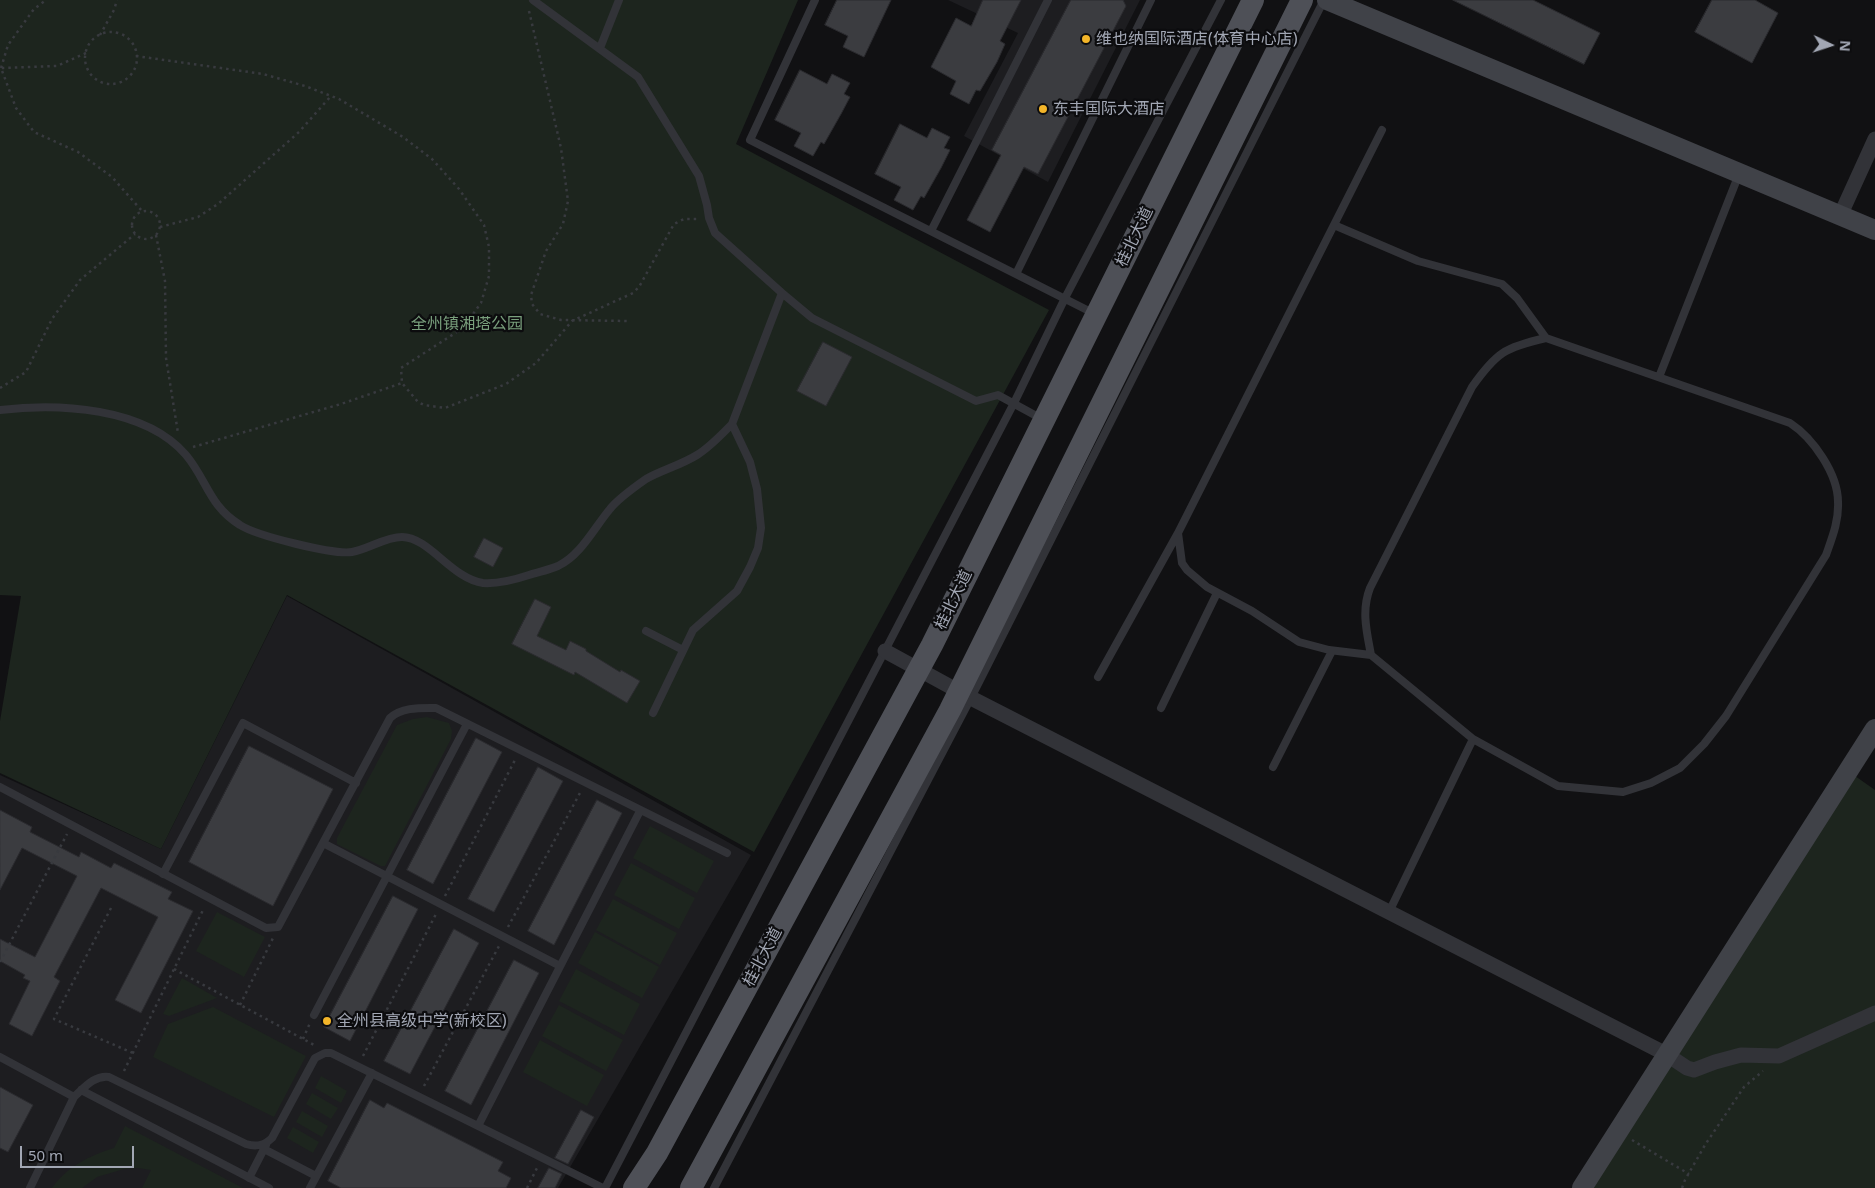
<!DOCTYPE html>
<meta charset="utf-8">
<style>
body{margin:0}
#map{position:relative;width:1875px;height:1188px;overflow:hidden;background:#111113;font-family:"Noto Sans",sans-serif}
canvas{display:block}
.north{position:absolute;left:1805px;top:20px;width:50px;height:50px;-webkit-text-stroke:4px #0c0c0e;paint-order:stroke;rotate:94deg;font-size:14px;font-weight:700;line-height:20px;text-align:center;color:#a2a7b4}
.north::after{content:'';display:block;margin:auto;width:18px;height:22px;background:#a2a7b4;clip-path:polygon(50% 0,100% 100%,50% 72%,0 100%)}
.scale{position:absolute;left:20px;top:1146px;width:114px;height:22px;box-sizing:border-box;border:2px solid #a2a7b4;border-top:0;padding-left:6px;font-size:15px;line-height:18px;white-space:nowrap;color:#a2a7b4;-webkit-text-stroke:4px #0c0c0e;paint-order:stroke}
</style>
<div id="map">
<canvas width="1875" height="1188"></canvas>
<div class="north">N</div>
<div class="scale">50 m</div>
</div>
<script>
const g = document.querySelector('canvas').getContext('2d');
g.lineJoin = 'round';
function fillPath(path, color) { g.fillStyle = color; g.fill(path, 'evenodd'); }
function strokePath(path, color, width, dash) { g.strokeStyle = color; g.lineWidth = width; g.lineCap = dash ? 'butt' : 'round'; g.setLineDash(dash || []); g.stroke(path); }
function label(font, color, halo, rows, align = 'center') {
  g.font = font + ' "Noto Sans","Noto Sans SC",sans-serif'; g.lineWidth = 4.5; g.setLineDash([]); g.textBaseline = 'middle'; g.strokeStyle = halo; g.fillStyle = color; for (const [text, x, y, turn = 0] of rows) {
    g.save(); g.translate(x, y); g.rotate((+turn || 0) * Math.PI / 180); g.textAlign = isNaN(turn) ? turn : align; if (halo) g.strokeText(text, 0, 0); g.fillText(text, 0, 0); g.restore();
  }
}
fillPath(new Path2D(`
 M948 0H1140L1048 182 964 136 1018 33Z
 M287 596 751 855 558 1188H0V775L161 849Z`), '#1d1d20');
fillPath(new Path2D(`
 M0 0H798L736 144 1049 310 754 852 287 595 161 849 0 773V721L21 596 0 595Z
 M427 717 449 723 452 731 451 739 385 866H381L337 844V838L397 725 413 719Z
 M1848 771 1875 790V1188H1582Z
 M650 826 714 861 697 893 633 858Z
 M631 863 695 898 679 929 614 895Z
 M613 899 677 933 660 965 596 930Z
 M217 912 265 937 244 977 196 951Z
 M595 932 659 967 642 998 578 963Z
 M576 969 640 1004 624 1035 559 1001Z
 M182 978 217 998 169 1016 163 1014Z
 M559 1005 623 1040 606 1071 542 1036Z
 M213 1007 306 1056 274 1117 153 1057 168 1024Z
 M540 1040 604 1075 587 1106 523 1072Z
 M321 1076 347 1091 341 1103 315 1088Z
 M312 1093 338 1108 331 1119 306 1104Z
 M302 1111 328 1126 322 1137 296 1122Z
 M125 1126 243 1188H142L151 1170 138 1168 124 1169 97 1177 82 1188H52C68 1166 89 1156 114 1148Z
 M293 1127 319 1142 313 1153 287 1138Z`), '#1d251e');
const building = new Path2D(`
 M837 0H891L864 57 843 47 848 36 825 25Z
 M983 0H1021L1000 41 1005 44 997 62 980 91 976 90 969 104 950 94 956 81 931 67 956 18 971 26Z
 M1071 0H1123L1126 6 1038 174 1024 167 990 232 967 220 1001 155 992 150Z
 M1453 0H1533L1600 33 1584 64Z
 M1712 0H1755L1778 13 1752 63 1695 32Z
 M800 70 827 84 832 74 850 83 844 94 850 97 841 114 824 144 821 142 813 156 794 146 801 133 775 120Z
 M900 124 927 138 932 128 950 137 944 148 950 150 941 168 924 198 921 196 913 210 894 200 901 187 875 174Z
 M823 342 852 357 826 406 797 391Z
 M484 538 503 548 493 567 474 557Z
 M535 599 551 607 537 636 566 650 570 641 586 649V651L620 672 621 670 640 681 627 703 575 672 574 675 512 644Z
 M476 738 502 752 433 884 407 870Z
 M249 746 333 789 273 906 189 862Z
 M538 767 563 781 494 912 468 899Z
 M597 800 622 813 554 945 528 931Z
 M0 810 32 827 30 832 79 857 81 852 111 868 114 863 172 892 168 899 193 911 141 1013 115 1000 158 917 101 888 54 977 60 981 32 1036 9 1024 30 981 23 978 25 975 0 961V939L35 957 77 876 22 848 0 890Z
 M393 896 418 909 350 1041 324 1027Z
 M454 929 479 943 410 1074 384 1061Z
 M514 960 539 973 471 1105 445 1091Z
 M0 1087 33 1105 8 1152 0 1148Z
 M370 1100 384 1108 387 1103 503 1162 498 1171 511 1178 506 1188H341L328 1181Z
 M581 1110 594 1117 568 1164 555 1158Z
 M549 1168 562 1174 555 1188H538Z`);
fillPath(building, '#3b3c40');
strokePath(building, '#2b2b2f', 1);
strokePath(new Path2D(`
 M529 11 561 148 568 201 563 224 546 251 531 295 532 304 540 314 561 320 627 321
 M85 58a26 26 0 1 1 52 0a26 26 0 1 1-52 0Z
 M100 35 114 10 117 0
 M86 53 57 66 1 68 16 108 34 132 78 152 112 177 142 211
 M136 56 263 74 305 86 339 99 403 137 432 159 459 189 484 225 489 247V276L481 303 463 328 401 368 402 383 418 402 424 405 445 408 506 384 536 363 572 321 633 293 639 287 674 224 684 219H699
 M1 68 8 45 34 9 46 0
 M132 225a14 14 0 1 1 28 0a14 14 0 1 1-28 0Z
 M160 227 198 217 218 204 299 132 331 96
 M156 235 165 281 166 358 178 433
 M0 388 26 372 52 319 80 280 135 234
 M193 447 341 404 402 383
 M445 896 516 758
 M111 908 54 1019 133 1053
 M508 927 581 791
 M0 962 67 834
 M174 969 316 1046
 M240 1005 273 938
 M303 1039 310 1023
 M363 1056 436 914
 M124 1071 204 908
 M424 1086 499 946
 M1632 1140 1689 1174
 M527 1188 537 1168
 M1682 1188 1685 1180 1705 1145 1744 1087 1763 1071`), '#383a3f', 2.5, [2.5, 4]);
strokePath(new Path2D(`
 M533 0 638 77 699 176 707 205 709 218 715 233 782 293
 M815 0 750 140 1095 314
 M600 48 619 0
 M1334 225 1418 261 1502 284 1517 298 1546 338
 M931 231 1048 0
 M1016 274 1151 0
 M1659 377 1739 174
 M0 410C58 403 145 407 186 455 207 480 209 506 240 525 257 536 334 555 352 552 369 549 385 537 402 537 429 537 452 579 483 583 499 584 514 580 529 575 538 572 549 570 558 566 581 555 594 528 610 509 617 500 636 486 646 479 662 470 681 465 697 455 710 447 721 435 732 424L782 293 812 318 976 401 998 395 1042 419
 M646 631 683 650
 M1371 655 1329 650 1299 642 1252 611 1207 587 1187 570 1182 563 1178 533 1382 130
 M1098 677 1178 533
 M1161 708 1217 593
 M653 713 693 630 737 591 750 567 758 548 761 528 757 489 750 462 732 424
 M1273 767 1332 651
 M0 787 266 928 278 927 390 718C402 707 420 708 436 708L727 853
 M323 843 560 966
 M163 874 243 723 356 783
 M1389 912 1473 739 1558 786 1623 792 1651 783 1680 768 1704 744 1726 716 1826 555C1832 538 1839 521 1838 502 1838 474 1813 438 1790 423L1546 338C1505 347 1496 353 1472 387L1370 588C1361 611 1367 633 1371 655L1473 739
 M314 1015 467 724
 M0 1057 74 1097 30 1188
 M81 1090 269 1188
 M74 1097C84 1088 94 1075 109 1077L246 1144C256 1147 264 1146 272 1138L315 1058 325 1053H331L603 1188
 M478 1126 640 811
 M264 1149 316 1176
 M249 1178 266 1145
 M310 1188 372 1073
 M605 1188 1015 401 1065 298 1221 0
 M714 1188 971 698 1324 0`), '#323338', 8);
strokePath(new Path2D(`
 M1840 216 1875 139
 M885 651 971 698 1666 1054 1687 1068 1694 1070 1715 1062 1741 1055 1779 1056 1875 1013`), '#323338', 15);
strokePath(new Path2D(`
 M1327 0 1875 230
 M1582 1188 1875 729`), '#404248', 20);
strokePath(new Path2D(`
 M634 1188 657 1153 932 645 1253 0
 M691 1188 950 710 1302 0`), '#4e5057', 22);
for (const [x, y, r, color] of [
 [1086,39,5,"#f3b529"],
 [1043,109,5,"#f3b529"],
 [327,1021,5,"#f3b529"]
]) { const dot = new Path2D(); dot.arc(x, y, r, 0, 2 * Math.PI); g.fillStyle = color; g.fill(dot); strokePath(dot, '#0c0c0e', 2); }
label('16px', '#a2a7b4', '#0c0c0e', [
 ["维也纳国际酒店(体育中心店)",1096,39],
 ["东丰国际大酒店",1053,109],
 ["全州县高级中学(新校区)",337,1021]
], 'left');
label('16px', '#a2a7b4', '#0c0c0e', [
 ["桂北大道",1135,237,-64],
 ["桂北大道",954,600,-64],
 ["桂北大道",763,957,-62]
]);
label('16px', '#799f7c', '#0c0c0e', [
 ["全州镇湘塔公园",467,324]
]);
</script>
